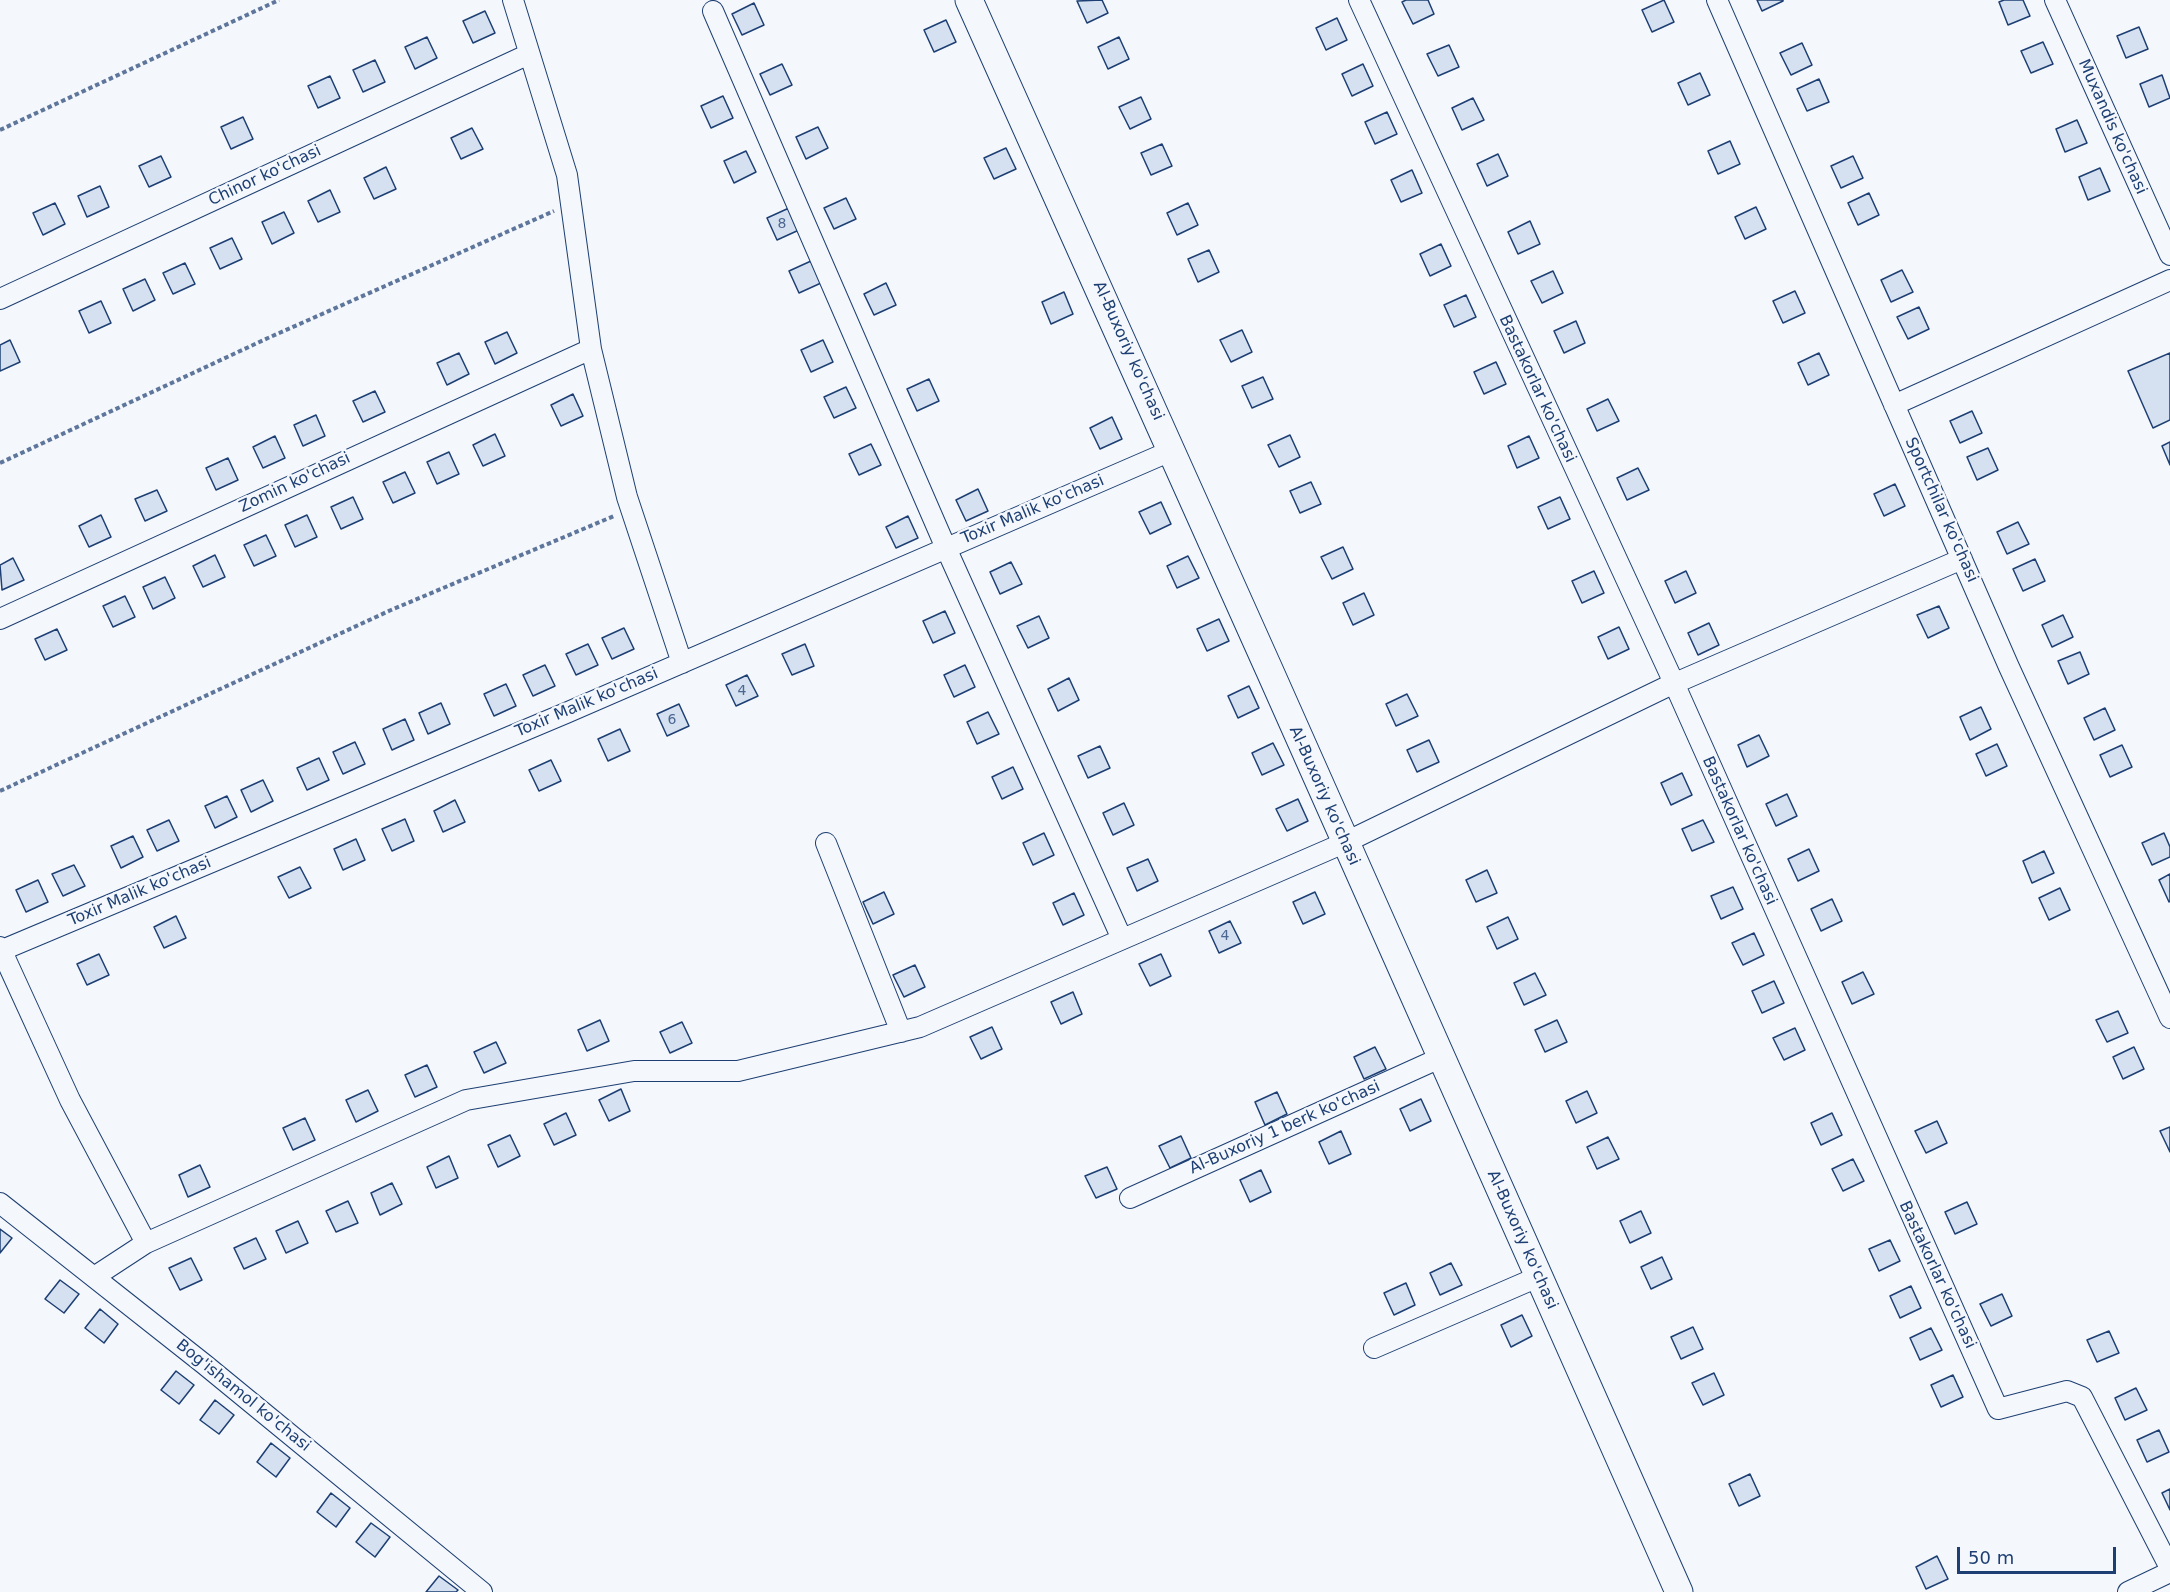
<!DOCTYPE html>
<style>
body{margin:0}
#map{position:relative;width:2170px;height:1592px;overflow:hidden;background:#f4f7fb;font-family:"DejaVu Sans",sans-serif}
canvas{display:block}
.scale{position:absolute;left:1957px;top:1547px;width:159px;height:27px;box-sizing:border-box;border:3px solid #1d3f73;border-top:0;padding-left:8px;font-size:18px;line-height:21px;white-space:nowrap;color:#1d3f73;-webkit-text-stroke:4px #f4f7fb;paint-order:stroke}
</style>
<div id="map">
<canvas width="2170" height="1592"></canvas>
<div class="scale">50 m</div>
</div>
<script>
const g = document.querySelector('canvas').getContext('2d');
g.lineJoin = 'round';
function fillPath(path, color) { g.fillStyle = color; g.fill(path, 'evenodd'); }
function strokePath(path, color, width, dash) { g.strokeStyle = color; g.lineWidth = width; g.lineCap = dash ? 'butt' : 'round'; g.setLineDash(dash || []); g.stroke(path); }
function label(font, color, halo, rows, align = 'center') {
  g.font = font + ' "DejaVu Sans",sans-serif'; g.lineWidth = 4.5; g.setLineDash([]); g.textBaseline = 'middle'; g.strokeStyle = halo; g.fillStyle = color; for (const [text, x, y, turn = 0] of rows) {
    g.save(); g.translate(x, y); g.rotate((+turn || 0) * Math.PI / 180); g.textAlign = isNaN(turn) ? turn : align; if (halo) g.strokeText(text, 0, 0); g.fillText(text, 0, 0); g.restore();
  }
}
const building = new Path2D(`
 M1102 0 1108 13 1087 23 1077 1Z
 M1406 0H1428L1434 14 1413 24 1402 2Z
 M1664 0 1674 22 1652 32 1642 10Z
 M1757 0H1783V1L1762 11Z
 M2004 0H2023L2030 16 2008 25 1999 2Z
 M754 3 764 25 742 35 732 14Z
 M485 11 495 33 473 43 463 21Z
 M1337 18 1347 40 1326 50 1316 28Z
 M946 20 956 42 934 52 924 30Z
 M2139 27 2148 49 2126 58 2117 36Z
 M427 37 437 58 415 69 405 47Z
 M1119 37 1129 59 1108 69 1098 47Z
 M2043 42 2053 64 2031 73 2021 51Z
 M1802 43 1812 65 1791 75 1780 53Z
 M1449 45 1459 67 1438 76 1427 54Z
 M375 60 385 82 363 92 353 70Z
 M782 64 792 85 770 95 760 74Z
 M1363 64 1373 86 1352 96 1342 74Z
 M1700 73 1710 95 1688 105 1678 83Z
 M2162 75 2170 98 2149 107 2140 84Z
 M330 76 340 98 318 108 308 86Z
 M1819 79 1829 102 1807 111 1797 89Z
 M723 96 733 118 711 128 701 106Z
 M1141 97 1151 119 1130 129 1119 107Z
 M1473 98 1484 120 1462 130 1452 108Z
 M1387 112 1397 134 1375 144 1365 122Z
 M243 117 253 139 231 149 221 127Z
 M2077 120 2087 143 2065 152 2056 129Z
 M818 127 828 148 806 159 796 137Z
 M472 128 483 149 461 159 451 138Z
 M1730 141 1740 164 1718 174 1708 151Z
 M1162 144 1172 166 1151 175 1141 153Z
 M1006 148 1016 169 994 179 984 158Z
 M746 151 756 172 734 183 724 161Z
 M1498 154 1508 176 1487 186 1477 164Z
 M161 156 171 177 149 187 139 166Z
 M1853 156 1863 178 1841 188 1831 166Z
 M386 167 396 189 374 199 364 178Z
 M2100 168 2110 191 2088 200 2079 177Z
 M1412 170 1422 193 1401 202 1391 180Z
 M100 186 109 207 87 217 78 196Z
 M330 190 340 212 318 222 308 201Z
 M1869 193 1879 215 1858 225 1848 203Z
 M846 198 856 219 834 229 824 208Z
 M55 203 65 224 43 235 33 213Z
 M1188 203 1198 225 1177 235 1167 213Z
 M1756 207 1766 229 1745 239 1735 217Z
 M789 208 799 230 777 240 767 218Z
 M284 212 294 233 272 244 262 222Z
 M1530 221 1540 244 1518 254 1508 232Z
 M232 238 242 259 220 269 210 248Z
 M1441 244 1451 266 1430 276 1420 254Z
 M1209 250 1219 272 1198 282 1188 259Z
 M811 261 821 283 799 293 789 271Z
 M185 263 195 284 173 294 163 273Z
 M1902 270 1913 292 1891 302 1881 280Z
 M1553 271 1563 293 1542 303 1531 281Z
 M145 279 155 300 133 311 123 289Z
 M886 283 896 305 874 315 864 294Z
 M1795 291 1805 313 1783 323 1773 301Z
 M1064 292 1073 314 1051 324 1042 302Z
 M1466 295 1476 317 1454 327 1444 305Z
 M101 301 111 323 89 333 79 311Z
 M1919 307 1929 329 1908 339 1897 317Z
 M1576 321 1585 343 1564 353 1554 331Z
 M1242 330 1252 352 1231 362 1220 340Z
 M507 332 517 353 495 364 485 342Z
 M10 340 20 362 0 371V345Z
 M823 340 833 362 811 372 801 350Z
 M459 353 469 374 447 385 437 363Z
 M1819 353 1829 375 1808 385 1798 363Z
 M2170 353V420L2153 428 2128 371Z
 M1496 362 1506 384 1484 394 1474 372Z
 M1263 377 1273 399 1252 408 1242 386Z
 M929 379 939 401 917 411 907 389Z
 M846 387 856 408 834 418 824 397Z
 M375 391 385 412 363 422 353 401Z
 M573 394 583 416 561 426 551 405Z
 M1608 399 1619 421 1597 431 1587 409Z
 M1972 411 1982 433 1960 443 1950 421Z
 M316 415 325 436 303 446 294 425Z
 M1112 417 1122 439 1100 449 1090 428Z
 M495 434 505 456 483 466 473 445Z
 M1290 435 1300 457 1279 467 1268 445Z
 M275 436 285 458 263 468 253 447Z
 M1529 436 1539 458 1517 468 1508 446Z
 M2170 442V465L2162 446Z
 M871 444 881 465 859 475 849 454Z
 M1988 448 1998 470 1977 480 1967 457Z
 M449 452 459 474 437 484 427 462Z
 M228 458 238 480 216 490 206 468Z
 M1638 468 1649 490 1627 500 1617 478Z
 M405 472 415 493 393 503 383 482Z
 M1311 482 1321 504 1300 513 1290 491Z
 M1895 484 1905 506 1884 516 1874 494Z
 M978 489 988 511 966 521 956 500Z
 M157 490 167 511 145 521 135 499Z
 M353 497 363 519 341 529 331 507Z
 M1560 497 1570 519 1548 529 1538 507Z
 M1161 502 1171 524 1150 534 1139 512Z
 M101 515 111 537 89 547 79 526Z
 M307 515 317 537 295 547 285 525Z
 M908 516 918 538 896 548 886 527Z
 M2018 522 2029 544 2007 554 1997 532Z
 M266 535 276 556 254 566 244 545Z
 M1343 547 1353 569 1332 579 1321 557Z
 M215 555 225 577 203 587 193 566Z
 M1188 556 1199 578 1177 588 1167 566Z
 M13 558 24 580 2 590 0 565Z
 M2035 559 2045 581 2023 591 2013 569Z
 M1011 562 1022 584 1000 594 990 572Z
 M1594 571 1604 593 1582 603 1572 581Z
 M1686 571 1696 593 1675 603 1665 581Z
 M165 577 175 598 153 609 143 587Z
 M1364 593 1374 615 1353 625 1343 603Z
 M125 596 135 617 113 627 103 606Z
 M1939 606 1949 628 1928 638 1917 615Z
 M945 611 955 633 933 643 923 621Z
 M2063 615 2073 637 2052 647 2042 625Z
 M1039 616 1049 638 1028 648 1017 626Z
 M1219 619 1229 641 1207 651 1197 629Z
 M1709 623 1719 645 1698 655 1688 633Z
 M1619 627 1629 649 1608 659 1598 637Z
 M624 628 634 649 612 659 602 638Z
 M57 629 67 650 45 660 35 639Z
 M588 644 598 665 576 675 566 654Z
 M805 644 814 666 792 675 782 654Z
 M2080 652 2089 674 2068 684 2058 661Z
 M545 665 555 686 533 696 523 675Z
 M965 665 975 687 954 697 944 675Z
 M747 675 758 696 736 706 726 685Z
 M1069 678 1079 700 1058 711 1048 689Z
 M506 684 516 706 494 716 484 694Z
 M1249 686 1259 708 1238 718 1228 696Z
 M1407 694 1418 716 1396 726 1386 704Z
 M441 703 450 724 428 734 419 713Z
 M679 704 689 726 667 736 657 714Z
 M1981 707 1991 729 1970 740 1960 717Z
 M2105 708 2115 730 2094 740 2084 718Z
 M988 712 999 734 977 744 967 722Z
 M405 719 414 740 392 750 383 729Z
 M620 729 630 751 608 761 598 739Z
 M1759 735 1769 756 1747 767 1738 745Z
 M1429 740 1439 762 1417 772 1407 750Z
 M355 742 365 764 343 774 333 752Z
 M1273 743 1284 765 1262 775 1252 753Z
 M1997 744 2007 766 1986 776 1976 754Z
 M2122 745 2132 767 2110 777 2100 755Z
 M1100 746 1110 768 1088 778 1078 756Z
 M319 758 329 780 307 790 297 768Z
 M551 760 561 781 539 791 529 770Z
 M1013 767 1023 789 1002 799 992 777Z
 M1682 773 1692 795 1671 805 1661 783Z
 M263 780 273 801 251 812 241 790Z
 M1787 794 1797 816 1776 826 1766 804Z
 M227 796 237 817 215 828 205 806Z
 M1298 799 1308 821 1287 831 1276 809Z
 M455 800 465 822 443 832 434 811Z
 M1124 803 1134 825 1113 835 1103 813Z
 M405 819 414 841 392 851 382 829Z
 M169 820 179 841 157 851 147 830Z
 M1703 820 1714 842 1692 851 1682 829Z
 M1044 833 1054 855 1033 865 1023 843Z
 M2164 833 2170 847V857L2152 865 2142 843Z
 M133 836 143 857 121 868 111 846Z
 M356 839 365 860 343 870 334 849Z
 M1809 849 1819 871 1798 881 1788 859Z
 M2044 851 2054 873 2032 883 2023 861Z
 M1148 859 1158 881 1137 891 1127 868Z
 M74 865 85 886 63 896 52 874Z
 M300 867 311 888 289 898 278 877Z
 M1487 870 1497 893 1476 902 1466 880Z
 M2170 874V901L2169 902 2159 880Z
 M38 880 48 902 26 912 16 890Z
 M1733 887 1743 909 1721 919 1711 896Z
 M2060 888 2070 910 2049 920 2039 898Z
 M884 892 894 914 873 924 863 902Z
 M1315 892 1325 914 1303 924 1293 902Z
 M1074 893 1084 915 1063 925 1053 903Z
 M1832 899 1842 921 1821 931 1811 909Z
 M176 916 186 938 164 948 154 927Z
 M1508 917 1518 939 1497 949 1487 927Z
 M1230 921 1241 943 1219 953 1209 931Z
 M1754 933 1764 955 1743 965 1732 943Z
 M99 954 109 975 87 985 77 964Z
 M1161 954 1171 976 1150 986 1139 964Z
 M915 965 925 987 904 997 893 975Z
 M1863 972 1874 994 1852 1004 1842 982Z
 M1535 973 1546 995 1524 1005 1514 983Z
 M1774 981 1784 1003 1762 1013 1752 991Z
 M1073 992 1082 1014 1061 1024 1051 1002Z
 M2118 1011 2128 1033 2107 1042 2096 1020Z
 M600 1020 609 1041 587 1051 578 1030Z
 M1557 1020 1567 1042 1545 1052 1535 1030Z
 M682 1022 692 1043 670 1053 660 1032Z
 M992 1027 1002 1049 981 1059 970 1037Z
 M1795 1028 1805 1050 1784 1060 1773 1038Z
 M496 1042 506 1063 484 1073 474 1052Z
 M1375 1047 1386 1069 1364 1079 1354 1057Z
 M2134 1047 2144 1069 2123 1079 2113 1057Z
 M427 1065 437 1087 415 1097 405 1075Z
 M621 1089 630 1111 609 1121 599 1100Z
 M368 1090 378 1111 356 1122 346 1100Z
 M1587 1091 1597 1113 1576 1123 1566 1101Z
 M1277 1092 1287 1114 1265 1125 1255 1102Z
 M1421 1099 1431 1121 1410 1131 1400 1109Z
 M566 1113 576 1135 554 1145 544 1124Z
 M1832 1113 1842 1135 1821 1145 1811 1123Z
 M305 1118 315 1140 293 1150 283 1128Z
 M1937 1121 1947 1143 1926 1153 1915 1131Z
 M2170 1127V1152L2160 1131Z
 M1341 1131 1351 1154 1329 1164 1319 1142Z
 M510 1135 520 1156 498 1167 488 1145Z
 M1181 1136 1191 1158 1170 1168 1159 1146Z
 M1608 1137 1619 1159 1597 1169 1587 1147Z
 M449 1156 458 1178 436 1188 427 1167Z
 M1853 1159 1864 1181 1843 1191 1832 1169Z
 M200 1165 210 1187 188 1197 179 1175Z
 M1107 1167 1117 1189 1096 1198 1085 1176Z
 M1261 1170 1271 1192 1250 1202 1240 1180Z
 M392 1183 402 1204 380 1215 371 1193Z
 M348 1201 358 1223 336 1232 326 1211Z
 M1967 1202 1977 1224 1955 1234 1945 1212Z
 M1641 1211 1651 1233 1630 1243 1620 1221Z
 M298 1221 308 1243 286 1253 276 1231Z
 M0 1229 12 1238 0 1253Z
 M256 1238 266 1259 244 1269 234 1248Z
 M1890 1240 1900 1261 1879 1271 1869 1249Z
 M1662 1257 1672 1279 1651 1289 1641 1267Z
 M191 1258 202 1280 180 1290 169 1268Z
 M1451 1263 1462 1285 1440 1295 1430 1273Z
 M60 1280 79 1294 64 1313 45 1299Z
 M1406 1283 1415 1305 1394 1315 1384 1293Z
 M1911 1286 1921 1308 1900 1318 1890 1296Z
 M2002 1294 2012 1316 1991 1326 1980 1304Z
 M100 1309 118 1324 104 1343 85 1328Z
 M1522 1315 1532 1336 1511 1347 1501 1325Z
 M1693 1327 1703 1349 1681 1359 1671 1337Z
 M1931 1328 1942 1350 1920 1360 1910 1338Z
 M2109 1331 2119 1353 2097 1362 2087 1340Z
 M176 1371 194 1385 179 1404 161 1390Z
 M1714 1373 1724 1395 1703 1405 1692 1383Z
 M1953 1375 1963 1397 1941 1407 1931 1385Z
 M2136 1388 2147 1410 2125 1420 2115 1398Z
 M215 1400 234 1415 219 1434 200 1420Z
 M2159 1430 2169 1452 2147 1462 2137 1440Z
 M271 1443 290 1458 276 1477 257 1462Z
 M1750 1474 1760 1496 1739 1506 1729 1484Z
 M2170 1489V1510L2162 1493Z
 M331 1493 350 1508 336 1527 317 1512Z
 M371 1523 390 1537 375 1557 356 1542Z
 M1937 1556 1948 1579 1926 1589 1916 1567Z
 M439 1576 458 1590 456 1592H426Z`);
fillPath(building, '#d5e0f0');
strokePath(building, '#1d3f73', 1.5);
const street = new Path2D(`
 M513 0 567 175 591 349 627 497 682 663
 M1359 0 1674 683 1998 1409 2067 1391 2082 1397 2170 1568
 M1717 0 2009 667 2170 1018
 M2055 0 2170 255
 M713 11 946 548 1122 939
 M0 299 529 54
 M1894 405 2170 280
 M0 619 591 349
 M826 843 901 1032
 M0 947 70 1100 146 1243
 M0 951 566 713 1173 450
 M1130 1198 1440 1058
 M0 1203 204 1364 482 1592
 M94 1277 146 1243 466 1100 634 1071H738L920 1027 1344 843 1666 687 1962 559
 M1374 1348 1538 1277
 M2128 1592 2170 1572`);
const secondary = new Path2D(`
 M969 0C1209 529 1442 1062 1679 1592`);
strokePath(street, '#1d3f73', 22);
strokePath(secondary, '#1d3f73', 29);
strokePath(new Path2D(`
 M0 130 279 0
 M0 463 268 338 554 211
 M0 791 391 610 614 516`), '#5e769c', 4, [4.5, 3]);
strokePath(street, '#f4f7fb', 20);
strokePath(secondary, '#f4f7fb', 27);
label('14px', '#4b6792', null, [
 ["8",782,224],
 ["4",742,691],
 ["6",672,720],
 ["4",1225,936]
]);
label('16px', '#1d3f73', '#f4f7fb', [
 ["Muxandis ko'chasi",2112,127,66],
 ["Chinor ko'chasi",265,176,-25],
 ["Al-Buxoriy ko'chasi",1128,351,66],
 ["Bastakorlar ko'chasi",1537,389,65],
 ["Zomin ko'chasi",295,483,-25],
 ["Toxir Malik ko'chasi",1033,510,-23],
 ["Sportchilar ko'chasi",1941,510,66],
 ["Toxir Malik ko'chasi",587,703,-23],
 ["Al-Buxoriy ko'chasi",1324,796,66],
 ["Bastakorlar ko'chasi",1739,831,66],
 ["Toxir Malik ko'chasi",140,892,-23],
 ["Al-Buxoriy 1 berk ko'chasi",1285,1128,-24],
 ["Al-Buxoriy ko'chasi",1522,1240,66],
 ["Bastakorlar ko'chasi",1937,1275,65],
 ["Bog'ishamol ko'chasi",243,1396,39]
]);
</script>
